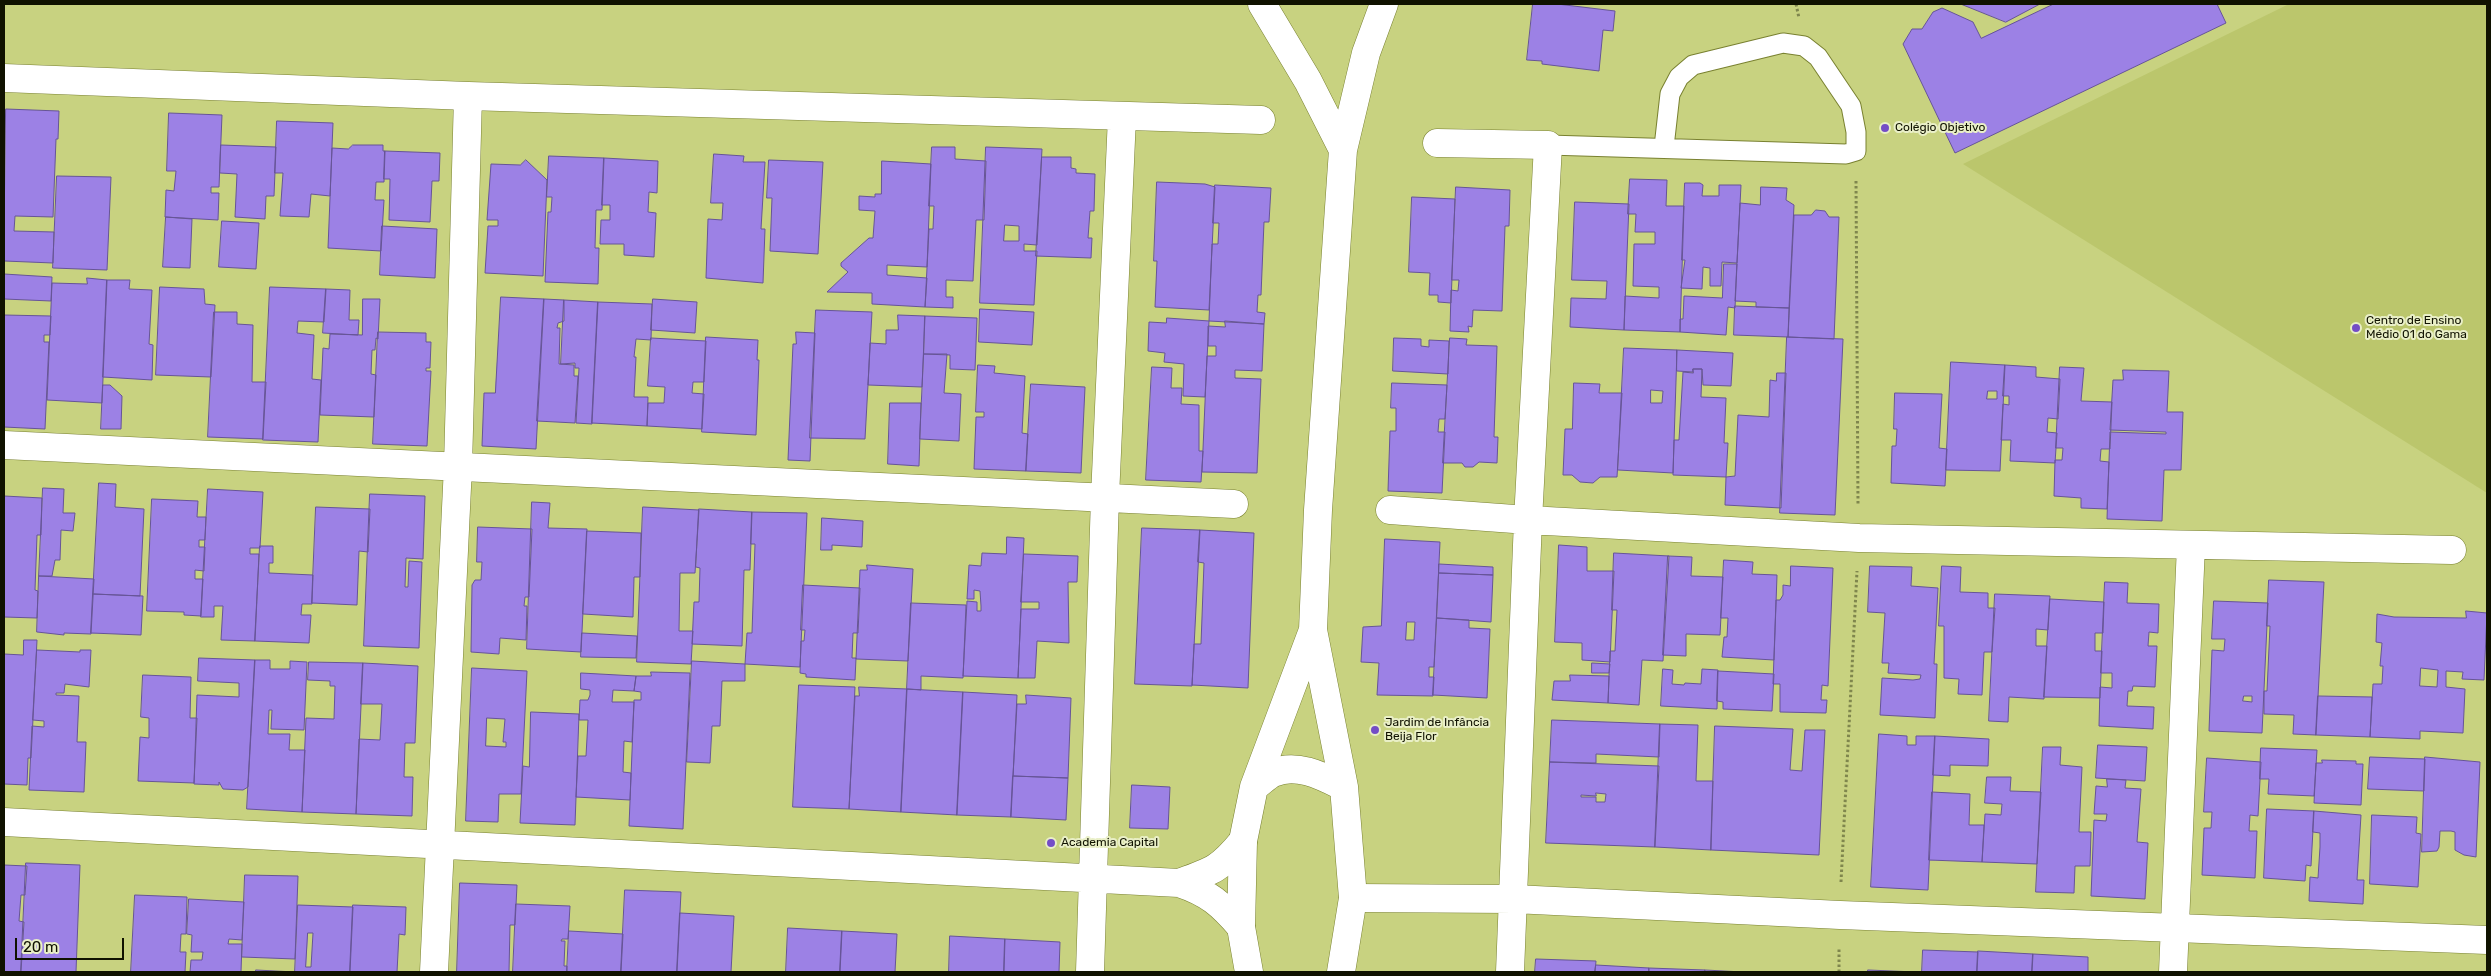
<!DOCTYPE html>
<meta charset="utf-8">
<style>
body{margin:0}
#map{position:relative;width:2491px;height:976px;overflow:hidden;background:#c8d280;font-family:Rubik,sans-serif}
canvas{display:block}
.frame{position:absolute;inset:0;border:5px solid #101200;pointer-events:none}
.scale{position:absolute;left:15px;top:938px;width:109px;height:22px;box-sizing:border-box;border:2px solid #101200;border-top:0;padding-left:6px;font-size:15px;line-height:18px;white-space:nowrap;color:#101200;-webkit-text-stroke:4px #e9efc7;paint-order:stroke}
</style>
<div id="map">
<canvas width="2491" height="976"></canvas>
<div class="frame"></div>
<div class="scale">20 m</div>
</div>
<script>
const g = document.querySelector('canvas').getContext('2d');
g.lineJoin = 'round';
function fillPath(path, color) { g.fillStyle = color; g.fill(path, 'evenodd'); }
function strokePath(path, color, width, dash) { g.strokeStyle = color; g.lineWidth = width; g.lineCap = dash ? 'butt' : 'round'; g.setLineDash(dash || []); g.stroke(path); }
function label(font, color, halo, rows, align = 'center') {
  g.font = font + ' Rubik,sans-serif'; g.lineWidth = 4; g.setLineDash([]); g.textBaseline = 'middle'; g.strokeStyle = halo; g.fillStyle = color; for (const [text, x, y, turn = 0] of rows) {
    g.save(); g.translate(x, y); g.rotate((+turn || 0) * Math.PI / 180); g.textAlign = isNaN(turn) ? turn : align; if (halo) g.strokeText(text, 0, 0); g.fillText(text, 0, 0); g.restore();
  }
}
fillPath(new Path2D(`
 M2289 4H2487V493L1963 164Z`), '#bbc66c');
const building = new Path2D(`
 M1533 4H1557L1615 11 1613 31 1603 30 1599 71 1542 64V61L1527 60Z
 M1961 4H2040L2006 22Z
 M2054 4H2217L2226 23 1955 153 1903 44 1912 29H1922L1933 12 1942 8 1973 22 1981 38Z
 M6 109 59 111 58 139H56L53 217 15 216 14 231 54 232 53 263 4 261Z
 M169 113 222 115 219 187H211V193H219L218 220 165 217 166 190 174 191 176 171H167Z
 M277 121 333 123 330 196 311 194 309 217 280 216 283 173H275Z
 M221 145 276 147 274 196H266L265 219 235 217 237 174 220 173Z
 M353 145H383V151H385L384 182H376L375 200H384L381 251 328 248 332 148 348 149Z
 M932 147H955V159L986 161 984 220H976L973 281 946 280V297H953V308L925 307 929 229H933L934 206H929Z
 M986 147 1042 149 1037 245 1024 244V251H1037L1034 305 980 303ZM1005 225 1019 226V241H1004Z
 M385 151 440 153 439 181H432L430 222 389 220 390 179H384Z
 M714 154 744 156 743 162H765L761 229H765L763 283 706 278 708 219 722 220 723 203H711Z
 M549 156 604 158 602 210H596L595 248H599L598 284 545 282 548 212H551L552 197H547Z
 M1042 157H1071V168L1076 169V173L1095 174 1094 211H1090L1088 238H1092L1091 258 1036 256Z
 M604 158 658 161 657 193 649 192 648 212 656 213 654 257 624 255V244H600L601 220H610V205H602Z
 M526 160 547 180 543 276 485 273 488 226H498V220H487L491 164 520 165Z
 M769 160 823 162 818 254 770 251 772 198H767Z
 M882 161 931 164 927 267 887 265V275L927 278 925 307 872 304V293L827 292 848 272 841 266V263L869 238H873L875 211 859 210V196L875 197V194H881Z
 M57 176 111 177 107 270 53 268Z
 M1630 179 1667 180 1666 206H1684L1680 332 1624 330 1625 296 1659 298V287L1633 286 1634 244H1655V232H1635L1636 214H1628Z
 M1157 182 1205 184 1215 187 1209 310 1155 307 1157 261H1154Z
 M1685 183H1700L1703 185 1702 196H1719V185H1741L1737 263 1722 262 1721 286H1710V268L1703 267 1702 289 1681 288 1685 260H1682Z
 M1215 185 1271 188 1269 222H1264L1261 295H1258L1257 312 1265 313 1264 324 1209 321 1212 244H1218L1219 223H1213Z
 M1456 187 1510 190 1509 226H1505L1502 311 1473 310 1472 327 1468 326 1469 332 1450 331 1451 290 1458 291 1459 280H1452Z
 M1761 187 1787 188 1786 200 1794 205 1789 308 1756 307V302L1735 301 1740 203 1760 205Z
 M1412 197 1455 199 1451 303 1438 302V295H1429L1430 273 1409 272Z
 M1575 202 1629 204 1624 330 1570 327 1571 298 1606 299 1607 281 1572 280Z
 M1816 210 1825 211 1829 217H1839L1834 339 1788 337 1794 215H1811Z
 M166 217 192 219 190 268 163 267Z
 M222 221 259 223 256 269 219 267Z
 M382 226 437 229 435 278 380 275Z
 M1724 264H1737L1735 308 1728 307 1726 335 1680 332V319H1683L1684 296 1722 298Z
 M4 274 52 277 51 301 4 299Z
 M87 278 107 280 102 403 47 400 52 283 87 284Z
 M107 280H130L129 289 152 290 149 344 153 345 152 380 103 377Z
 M160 287 204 289 205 304 215 305 211 377 156 375Z
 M270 287 326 289 324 322 298 321 297 333 314 335 312 379 321 380 318 442 263 440Z
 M326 289 350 290 349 320H359L358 335 323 333Z
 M501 297 544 299 536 449 482 446 484 393H495Z
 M363 299H380L378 339 376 338 375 350H372L371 374 376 375 374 417 320 415 323 348 329 349 330 334 362 335Z
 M544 299 564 300V321L558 323 557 328H560L559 364 574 365V376H578L575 423 537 421Z
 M653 299 697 302 695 333 651 330Z
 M564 300 598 302 592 424 576 423 579 368H575V363L561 364Z
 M598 302 652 304 651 340 636 339 634 357H636L634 397H648L647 426 592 423Z
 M1735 306 1789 308 1788 337 1734 335Z
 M980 309 1034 312 1032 345 979 342Z
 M816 310 872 312 865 439 810 438Z
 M214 312H237V324L253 325 252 382H266L263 439 208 437Z
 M4 315 51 316 50 335H44V342H49L45 429 4 427Z
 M898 315 925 316 922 387 868 385 870 343 886 344V330H898Z
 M925 316 977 318 975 370 950 369V355L924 354Z
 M1167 318 1209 321 1205 397 1183 396 1184 364 1164 362 1165 353 1148 351 1149 322 1166 323Z
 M1225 321 1264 324 1262 371 1235 370V378L1261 379 1257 473 1202 472 1207 356H1216V346H1208V326L1225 327Z
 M378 332 426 333V342H431L430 368H426V371H431L427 446 373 444Z
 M796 332 815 333 810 461 788 460 793 344H796Z
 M706 337 758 340 757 360H759L756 435 702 432Z
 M1787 337 1843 339 1835 515 1780 513Z
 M651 338 706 341 704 382H693L692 393 704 394 702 429 647 426 648 403H664L665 387 648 386Z
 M1394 338 1421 339V346L1429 347V340L1449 341 1448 374 1393 371Z
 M1450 338 1467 339 1466 345 1497 346 1494 437H1498L1497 463 1479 462 1473 467H1465L1462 463H1443Z
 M1624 348 1677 350 1673 473 1618 470ZM1651 390 1663 391 1662 403H1651Z
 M1677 350 1733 353 1731 386 1703 385 1702 369H1693V372L1677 371Z
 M924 354H947L944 393 961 394 959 441 920 439Z
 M1951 362 2005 365 2000 471 1946 470ZM1988 391H1997V399H1987Z
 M978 365 995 366 994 373 1025 376 1022 433 1028 434 1026 471 974 469 976 417H984V412H976Z
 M2005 365 2036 367V377L2060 379 2058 419 2048 418 2047 432 2057 433 2055 463 2010 461 2011 440H2001L2003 404 2009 405V396H2003Z
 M1152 367 1172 368 1171 388H1182L1181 404 1199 405V451H1203L1201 482 1146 480Z
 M2060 367 2084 368 2081 401 2112 402 2110 449H2101L2100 461 2109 462 2107 509 2081 508V498L2054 496 2055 460H2062L2063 448H2056Z
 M1693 369H1702L1701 397 1726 398 1724 443H1728L1726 477 1673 475 1674 440H1679L1683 372 1693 373Z
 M2123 370 2169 371 2167 412H2183L2181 470H2164L2162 521 2107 519 2110 432 2166 434V432L2110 430 2113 380H2123Z
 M1777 373H1786L1781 508 1725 505 1726 477 1735 476 1738 415 1769 417 1770 380 1776 381Z
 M1392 383 1447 385 1445 419H1439L1438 432H1445L1442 493 1388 491 1390 431H1396V408H1391Z
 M1574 383 1600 384 1599 393H1622L1617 477H1600L1593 483 1580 482 1572 475H1563L1565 429H1572Z
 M1031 384 1085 387 1081 473 1026 471Z
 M103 385H110L122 396 121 429H101Z
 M1895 393 1942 394 1939 448 1947 449 1945 486 1891 483 1892 446H1896L1897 429H1894Z
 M890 403H921L919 466 888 464Z
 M99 483 116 484 115 507 144 509 140 596 93 594Z
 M43 488 64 489 63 513H75L73 531 61 530 60 560H55L52 576H39Z
 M208 489 263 492 260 548H250V554H259L255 641 221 640 223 606H214V617H201Z
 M370 494 425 496 423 559 406 558 405 587H408L409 561 422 562 419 648 364 646Z
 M4 496 42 498 41 535H37L35 590 38 591 37 618 4 617Z
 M152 499 198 501 197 517H206L205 540H199V547H205L204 571 195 570V579H203L201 616 184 615V612L147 611Z
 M532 502 550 503 548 528 587 529 581 652 527 649Z
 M316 507 370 509 368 552 359 551 357 605 312 603Z
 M643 507 699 510 695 573H680L679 631H693L691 664 637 662Z
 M699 509 752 512 750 570H744L742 646 692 644 694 602H699L700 568 696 567Z
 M752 512 807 513 800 667 745 664 747 633H752L755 544H751Z
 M822 518 863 521 862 547 832 545V550H821Z
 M478 527 532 529 529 597H525L524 606H527L526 640 500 638 499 654 471 652 472 585 475 580H481L482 562H477Z
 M1142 528 1200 530 1192 686 1135 684Z
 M1200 530 1254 533 1248 688 1192 685 1194 644H1201L1204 563 1198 562Z
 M587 531 641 533 640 577H634L633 617 583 614Z
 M1007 537 1024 538 1018 678 963 676 967 601 977 602V611H981V606L980 591 974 590V599H967L969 565 981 566 982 553 1006 554Z
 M1385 539 1440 542 1434 667H1429V677H1434L1433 696 1377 695 1379 663 1361 662 1363 627 1381 626ZM1407 622H1415L1414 640H1406Z
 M1559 545 1587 547V571H1614L1610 662 1582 660V643L1555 642Z
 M260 546H273V563H269V573L313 575 312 604H302L301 615H311L309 643 255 641Z
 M1614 553 1669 556 1663 661 1642 660 1639 705 1608 703 1610 651H1615L1617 610H1612Z
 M1024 554 1078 556 1077 582H1068L1069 643 1037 641 1035 678H1018L1021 609H1039V602H1021Z
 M1668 556 1692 557 1691 576 1723 577 1720 635 1686 634V656L1663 655Z
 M1724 560 1753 562 1752 574 1777 575 1774 660 1722 657 1724 637H1727L1728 618H1721Z
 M1439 564 1493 567V575L1439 573Z
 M867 565 913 569 908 661 856 659 860 570H867Z
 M1791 566 1833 568 1828 686 1822 685 1821 700H1827L1826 713 1780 712V684H1773L1776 600H1780L1783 595V585L1790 586Z
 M1870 566 1912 567 1911 586 1938 588 1934 664H1937L1935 718 1880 715 1882 678 1913 680 1920 679 1921 675 1888 673 1889 663H1882L1885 613 1868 612Z
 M1942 566 1961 567 1960 592 1988 593V608H1995L1992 652H1984L1982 695 1958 694 1959 679 1944 678V626H1939Z
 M1439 573 1493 575 1491 622 1437 618Z
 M39 576 94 579 91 634 64 633V635L37 632Z
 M2269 580 2324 582 2316 735 2293 734 2294 715 2264 714V691H2267L2270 626H2267Z
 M2105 582 2128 583 2127 603 2159 604 2158 633 2149 632 2148 646H2157L2155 687 2133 686 2132 691H2128L2127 706 2154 707 2153 729 2099 726 2100 687 2112 688V673H2101Z
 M803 585 860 588 858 633H853L852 658H856L855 680 806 677V674L800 673 801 641H804L805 630H801Z
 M93 594 143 596 141 635 91 633Z
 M1995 594 2050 596 2048 630 2036 629V646H2047L2044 699 2009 697 2008 722 1989 721Z
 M2050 599 2104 602 2103 633H2095V651H2102L2100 698 2044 697Z
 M2214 601 2268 603 2262 733 2209 731 2212 650 2224 651 2225 639H2212ZM2244 696H2252V702L2243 701Z
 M911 603 966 605 963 678 921 676V690L907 689Z
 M2466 611 2487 613 2484 680 2462 679 2463 672 2446 671V687L2465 689 2463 733 2420 731V739L2370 737 2373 684H2382L2383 666H2380L2382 643 2376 642 2377 614 2394 617 2466 618ZM2421 668 2438 670 2437 687 2420 686Z
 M1437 618 1469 620V628L1490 629 1487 698 1433 695Z
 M582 633 637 636 636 658 581 657Z
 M24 640H37L31 758H28L27 785 4 784V654L23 655Z
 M37 650 80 652V650H91L89 687 65 684 64 693H56V695L79 696 77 742H86L84 792 29 790 32 726 44 727V721L33 720Z
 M199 658 255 660 248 787 243 790 223 789 219 782V785L194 784 197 695 239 697V683L198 681Z
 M255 660H270V669H290V661L307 662 304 730 271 729 272 710H269L268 734H290L289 750H305L302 812 247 809Z
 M692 661 745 664V681H722L720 726H712L710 763 687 762Z
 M309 662 363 663 356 814 302 812 306 718 334 719 335 686H330V681L308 680Z
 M363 663 418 666 415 743H405L404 777H413L412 816 356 814 359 739 380 740 382 704H361Z
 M1592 663 1610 664 1609 673H1592Z
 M472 668 527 671 521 794H499L498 822 466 821ZM487 718 505 719 503 742H506V747L486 746Z
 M1663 669 1673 670 1672 684 1684 685 1685 683 1701 684 1702 669 1718 670 1717 709 1661 706Z
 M1718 671 1774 674 1772 711 1723 709V702L1717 701Z
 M651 672 690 673 683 829 629 826 634 702V700H641V692L634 691 636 676H651Z
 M581 673 636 676 634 691 613 690 612 702H634L632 742 624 741 623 772 631 773 630 800 576 797 578 756H586L588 720H579L580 700H588L590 695V690L581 689Z
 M143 675 191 677 190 718H197L194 783 138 781 140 737 149 738V718L141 717Z
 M1570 675 1609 676 1608 703 1552 700 1554 681H1570Z
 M799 685 855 687 849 809 793 807Z
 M859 687 907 689 901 812 849 809 855 696H859Z
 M907 689 963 692 957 815 901 812Z
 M963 692 1017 695 1011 817 957 815Z
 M1026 695 1071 698 1068 778 1013 776 1017 704H1026Z
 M2318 696 2372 697 2370 737 2316 735Z
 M531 712 579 714 575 825 520 823 523 766 529 767Z
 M1552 720 1660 724 1659 757 1596 754V763L1550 762Z
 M1660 724 1698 725 1696 781H1713L1711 850 1655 847Z
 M1715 726 1793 729 1790 770 1802 771 1805 730H1825L1819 855 1711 850Z
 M1879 734 1907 736V745H1916V736H1935L1928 890 1871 887Z
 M1935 736 1989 739 1988 766 1950 765V776L1933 775Z
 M2098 745 2147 747 2145 781 2096 778Z
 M2043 747H2061L2060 765 2082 767 2079 832H2091L2090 866H2075L2074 893 2036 892Z
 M2261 748 2317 750 2314 796 2268 794 2269 779H2260Z
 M2370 757 2425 759 2424 791 2368 789Z
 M2425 757 2480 762 2476 857 2464 855 2455 850V832L2451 831H2440L2439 847 2437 851 2422 852Z
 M2207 758 2261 762 2258 816 2250 815 2249 831H2257L2255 878 2202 875 2204 828H2211L2212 812H2204Z
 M2322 760 2356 761V764H2363L2361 805 2314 803 2316 763H2322Z
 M1550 762 1659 766 1655 847 1546 843ZM1596 793 1606 794 1605 802H1596V797H1581V795L1596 796Z
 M1013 776 1068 778 1066 820 1011 817Z
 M1987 777H2011L2010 791 2041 792 2037 864 1982 862 1985 814 2001 815 2002 804 1985 803Z
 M2107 779 2126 780 2125 788 2141 789 2137 842 2148 843 2145 899 2091 896 2094 820 2106 821 2107 814H2094L2096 786 2107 787Z
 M1132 785 1170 787 1168 829 1130 828Z
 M1932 792 1970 794 1969 825H1984L1982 862 1929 860Z
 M2267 809 2314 811 2311 866 2306 865 2305 881 2264 878Z
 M2314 811 2361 815 2357 880H2364L2363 904 2309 901 2310 877 2318 878 2320 847V833L2313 832Z
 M2372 815 2417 817 2416 833 2421 834 2418 887 2370 884Z
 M26 863 80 865 76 972H21Z
 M4 865 27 866 25 895H21L19 921 24 922 21 972H4Z
 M245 875 298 876 295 959 242 957Z
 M460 883 517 885 515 925H510L509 972H457Z
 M625 890 681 892 677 972H621Z
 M135 895 187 897 186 934H181L180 952H186L185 972H131Z
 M189 899 244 902 242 940 229 939 228 944H242L241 972H190L191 960H202L203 952H191L192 935 187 934Z
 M516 904 570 906 568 939H562L561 941H565L564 966H567V972H513Z
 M298 905 353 907 350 972H295ZM308 933H313L311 967H306Z
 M353 905 406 907 405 935 399 934 397 972H350Z
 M680 913 734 916 731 972H677Z
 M788 928 842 931 840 972H786Z
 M569 931 623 934 621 972H567Z
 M842 931 897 934 895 972H840Z
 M950 936 1005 939 1004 972H949Z
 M1005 939 1060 942 1059 972H1004Z
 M1923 950 1978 952 1977 972H1922Z
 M1978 951 2033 954 2032 972H1977Z
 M2033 954 2088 957V972H2032Z
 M1536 959 1596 961 1595 972H1535Z
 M1596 965 1649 968V972H1595Z
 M1649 968 1705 970V972H1649Z
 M256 970 295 972H256Z
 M1705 970 1743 972H1705Z
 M1868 970 1916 972H1868Z`);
fillPath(building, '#9c81e5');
strokePath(building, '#665497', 1);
const lane = new Path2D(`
 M1548 145 1846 154 1856 151V132L1851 106 1818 57 1804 46 1783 43 1693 65 1679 77 1670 94 1664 147`);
const street = new Path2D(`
 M4 78 468 96 1261 120
 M1437 143 1548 145 1528 520 1510 972
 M4 445 1234 504
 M1390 510 1528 520 1859 538 2452 550
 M4 822 1179 883C1209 893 1221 904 1241 927
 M1179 883C1213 871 1220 869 1243 841
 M1353 898 1514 899 1840 915 2487 940
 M434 972 458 466 468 96
 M1090 972 1105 497 1122 117
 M2173 972 2191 545`);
const secondary = new Path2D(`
 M1262 4 1308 81 1343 150
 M1254 787C1260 783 1267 776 1273 773 1297 762 1324 777 1344 787
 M1249 972 1241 927 1243 841 1254 787 1313 630
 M1341 972 1353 898 1344 787 1313 630 1318 510 1343 150 1366 53 1384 4`);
strokePath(lane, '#798130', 21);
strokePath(street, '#798130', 29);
strokePath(secondary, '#798130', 29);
strokePath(new Path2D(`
 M1796 4 1799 18
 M1856 181 1858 505
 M1841 882 1857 571
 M1839 972V948`), '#7f864d', 3, [2.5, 2.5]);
strokePath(lane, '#fff', 19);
strokePath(street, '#fff', 28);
strokePath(secondary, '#fff', 28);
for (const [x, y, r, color] of [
 [1885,128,5,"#744dc6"],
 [2356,328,5,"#744dc6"],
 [1375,730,5,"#744dc6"],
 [1051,843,5,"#744dc6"]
]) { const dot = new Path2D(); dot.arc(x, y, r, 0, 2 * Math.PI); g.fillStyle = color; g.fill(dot); strokePath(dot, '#e9efc7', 2); }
label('12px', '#101200', '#e9efc7', [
 ["Colégio Objetivo",1895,128],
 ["Centro de Ensino",2366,321],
 ["Médio 01 do Gama",2366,335],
 ["Jardim de Infância",1385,723],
 ["Beija Flor",1385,737],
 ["Academia Capital",1061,843]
], 'left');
</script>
